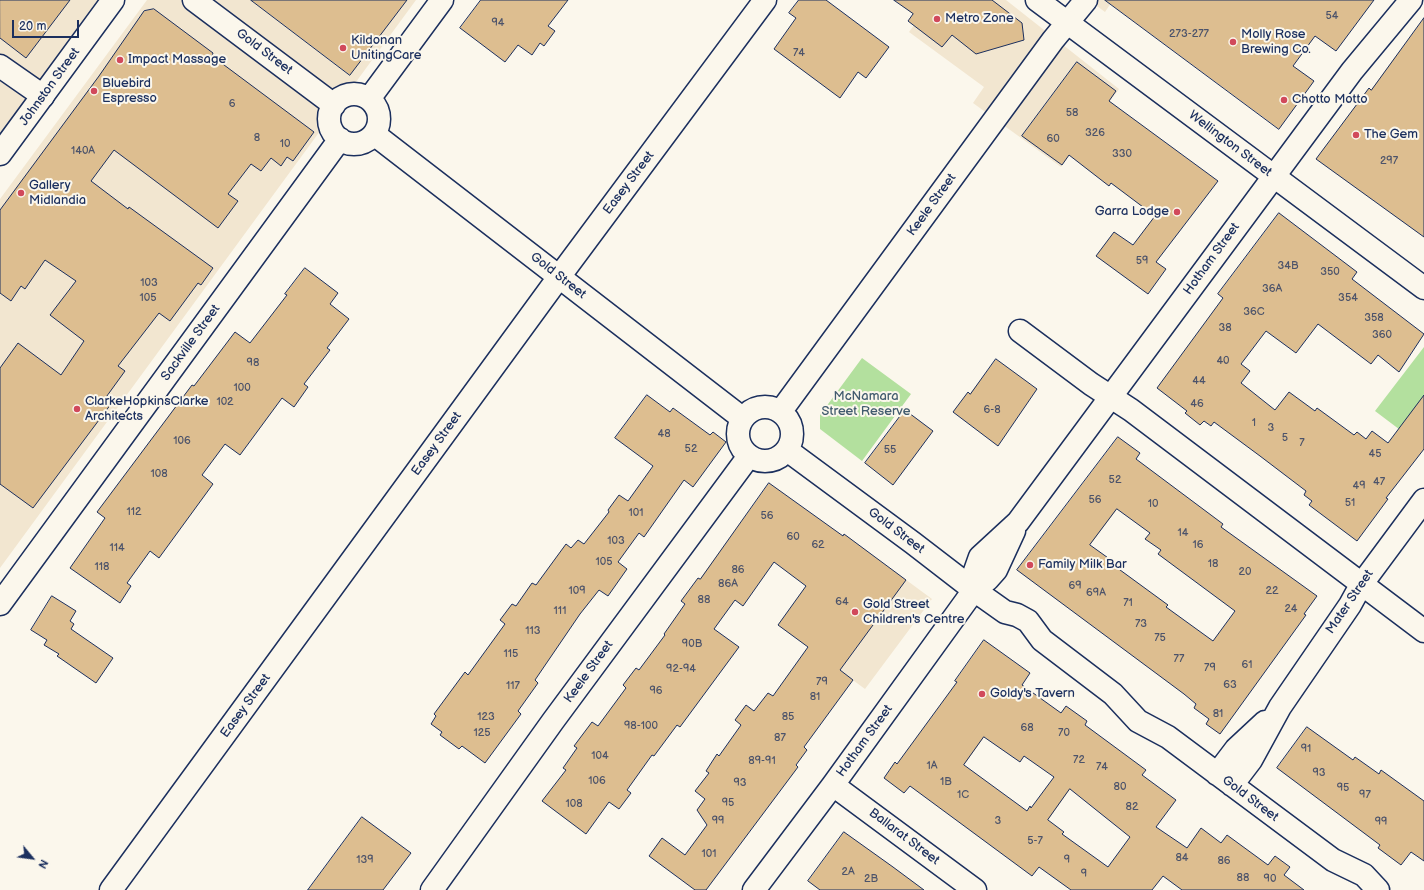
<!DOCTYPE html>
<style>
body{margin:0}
#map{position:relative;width:1424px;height:890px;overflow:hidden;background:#fbf7ec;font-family:"Balsamiq Sans",sans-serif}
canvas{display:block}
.north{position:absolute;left:12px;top:838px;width:40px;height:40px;-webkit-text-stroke:3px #fbf7ec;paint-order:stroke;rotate:119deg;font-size:11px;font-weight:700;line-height:16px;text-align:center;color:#1b2f5e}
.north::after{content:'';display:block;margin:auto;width:14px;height:18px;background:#1b2f5e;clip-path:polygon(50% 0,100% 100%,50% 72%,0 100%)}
.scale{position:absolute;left:12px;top:20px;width:67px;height:18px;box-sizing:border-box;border:2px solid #1b2f5e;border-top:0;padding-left:5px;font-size:12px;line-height:14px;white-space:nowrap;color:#1b2f5e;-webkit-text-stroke:3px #fbf7ec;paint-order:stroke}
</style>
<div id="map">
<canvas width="1424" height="890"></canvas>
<div class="north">N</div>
<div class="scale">20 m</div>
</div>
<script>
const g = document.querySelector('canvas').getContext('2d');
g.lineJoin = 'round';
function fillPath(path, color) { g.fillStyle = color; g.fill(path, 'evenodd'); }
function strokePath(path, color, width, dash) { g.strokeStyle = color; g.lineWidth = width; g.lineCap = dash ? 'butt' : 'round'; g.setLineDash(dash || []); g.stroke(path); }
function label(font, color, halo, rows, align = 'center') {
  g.font = font + ' "Balsamiq Sans",sans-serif'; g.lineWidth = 4; g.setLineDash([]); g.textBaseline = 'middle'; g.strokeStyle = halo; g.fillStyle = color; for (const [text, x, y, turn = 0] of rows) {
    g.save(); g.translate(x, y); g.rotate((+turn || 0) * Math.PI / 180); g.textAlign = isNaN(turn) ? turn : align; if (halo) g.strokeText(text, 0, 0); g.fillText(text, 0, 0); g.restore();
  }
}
fillPath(new Path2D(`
 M0 0H106L0 144Z
 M147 0H416L0 568V199Z
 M933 0H1006L1119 89 1061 167 973 103 984 87 909 32Z
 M1089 0H1113L1105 12Z
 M844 534 932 599 865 689 778 625Z`), '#f2e6d0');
fillPath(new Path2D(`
 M1424 347V448L1375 411Z
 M862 358 911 394 862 461 820 429V415Z`), '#b3e09e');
const building = new Path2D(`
 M0 0H70L26 58 0 38Z
 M251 0H407L350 75Z
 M481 0H568L548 26 555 31 544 46 540 43 532 55 518 45 505 62 460 28Z
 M799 0H826L889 47 866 78 858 72 840 98 774 49 796 18 789 13Z
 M894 0H992L1022 23 1024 40 976 54 952 35 942 47 908 21 913 14Z
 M1105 0H1374L1336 51 1315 36 1293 66 1314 81 1279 129Z
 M154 9 213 53 212 56 314 132 293 161 287 157 281 166 271 158 261 171 251 164 228 194 238 201 218 228 114 150 91 181 128 209 129 207 213 268 201 285 198 283 170 321 159 313 118 366 125 371 104 400 111 404 33 508 0 484V368L18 343 61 375 84 341 50 315 76 281 45 260 25 289 21 286 11 301 0 293V210L99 76 144 11Z
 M1424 18V237L1316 159 1369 88 1371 90Z
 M1077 62 1116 91 1109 101 1218 181 1156 262 1166 269 1148 294 1096 256 1114 232 1133 245 1155 216 1111 183 1109 186 1069 155 1062 165 1022 136Z
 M1279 213 1357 272 1352 279 1424 334 1399 372 1378 355 1371 364 1318 324 1296 353 1266 331 1241 364 1250 371 1241 383 1275 410 1289 392 1315 411 1317 408 1354 435 1357 432 1366 439 1372 431 1388 443 1424 395V449L1386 498 1388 499 1357 541 1309 505 1312 501 1304 495 1306 491 1260 456 1214 422 1211 426 1204 421 1200 425 1185 413 1187 411 1157 388 1223 298 1218 294Z
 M305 268 338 293 330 304 349 319 327 348 330 350 304 384 308 387 294 407 282 398 240 455 225 444 202 475 213 484 159 558 150 551 127 583 131 586 120 603 70 568 105 518 97 512 192 385 194 386 235 332 250 343 287 295 285 294Z
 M996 359 1037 389 998 446 953 412 968 392 970 394Z
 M647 395 670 412 673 408 710 435 713 432 726 442 693 487 684 480 644 537 639 533 618 562 627 569 608 596 599 590 580 614 535 680 538 683 518 711 521 714 485 763 462 746 459 749 440 735 442 732 431 724 436 716 434 714 465 672 468 675 505 624 500 620 512 604 516 606 532 583 536 585 566 544 571 548 578 540 584 544 609 512 608 510 619 495 628 501 653 466 615 438Z
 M905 410 933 431 893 485 865 463Z
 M1118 437 1140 453 1136 459 1223 524 1221 527 1317 596 1304 614 1306 615 1220 734 1206 724 1209 719 1194 708 1196 704 1184 694 1017 570ZM1117 509 1150 533 1145 539 1161 550 1158 554 1235 611 1213 641 1166 607 1168 605 1116 567 1118 565 1090 545Z
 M769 483 843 536 844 534 906 580 840 670 853 680 804 747 807 750 796 765 798 767 706 890H695L649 856 662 838 685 855 707 825 697 810 705 799 695 791 709 773 706 771 717 754 719 756 741 725 735 720 746 705 754 711 768 693 773 696 808 647 778 625 806 586 774 562 743 606 735 600 714 629 739 647 680 727 677 725 654 756 652 755 627 790 631 793 619 809 609 802 586 834 542 801 566 770 563 768 577 748 574 746 592 722 598 726 626 688 623 685 636 668 639 670 665 635 664 634 685 604 681 601 698 578 700 579Z
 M52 596 76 611 70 621 74 624 71 629 113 658 96 683 57 656 59 654 44 645 47 640 31 630Z
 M984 640 1030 673 1022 685 1061 713 1066 706 1087 721 1085 725 1146 770 1142 775 1176 800 1156 827 1187 848 1201 828 1221 843 1227 835 1268 865 1275 856 1290 867 1284 875 1304 890H1182L1163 876 1152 890H1071L1039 867 1032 876 910 786 904 793 884 778 895 762 897 764 957 682 955 681ZM984 737 1020 762 1024 756 1054 777 1031 808 1030 806 1027 811 964 765ZM1070 789 1130 837 1108 867 1062 834 1064 832 1048 820Z
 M1307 727 1353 760 1355 757 1379 774 1381 770 1424 801V861L1411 852 1401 865 1378 848 1380 845 1277 768Z
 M362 817 411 853 383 890H308Z
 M844 832 893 867 924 890H820L808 881Z`);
fillPath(building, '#ddbe90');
strokePath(building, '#1b2f5e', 1);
const minor = new Path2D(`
 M194 0 334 105
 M0 66 43 96
 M329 119a25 25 0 1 1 50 0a25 25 0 1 1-50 0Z
 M369 99 442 0
 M374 134 742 418
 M1020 331 1091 384 1131 410 1424 631
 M738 434a27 27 0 1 1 54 0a27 27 0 1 1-54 0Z
 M781 411 1053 40 1086 0
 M787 450 913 543 974 590 1005 612 1017 615 1028 621 1042 640 1113 694 1138 721 1168 737 1333 860 1364 875 1378 890
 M974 590V574L980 557 1018 522 1352 71 1411 0
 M0 604 340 139
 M1217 774 1236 749 1265 722
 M833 785 975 890
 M1232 785 1251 760 1280 707 1350 605 1361 585 1424 500
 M111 890 559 277 765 0
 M432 890 553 721 749 456
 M754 890 833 785 974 590 988 579 996 570 1014 531`);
const tertiary = new Path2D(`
 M1037 0 1424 288`);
const secondary = new Path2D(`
 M0 154 113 0`);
strokePath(minor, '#1b2f5e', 25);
strokePath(tertiary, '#1b2f5e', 25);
strokePath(secondary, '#1b2f5e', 25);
strokePath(minor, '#fbf7ec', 22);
strokePath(tertiary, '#fbf7ec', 22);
strokePath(secondary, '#fbf7ec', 22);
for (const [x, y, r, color] of [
 [937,19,4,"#d1495b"],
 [1233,42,4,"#d1495b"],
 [343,48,4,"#d1495b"],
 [120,60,4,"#d1495b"],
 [94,91,4,"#d1495b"],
 [1284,100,4,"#d1495b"],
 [1356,135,4,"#d1495b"],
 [21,193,4,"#d1495b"],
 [1177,212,4,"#d1495b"],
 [77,409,4,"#d1495b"],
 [1030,565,4,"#d1495b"],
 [855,612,4,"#d1495b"],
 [982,694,4,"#d1495b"]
]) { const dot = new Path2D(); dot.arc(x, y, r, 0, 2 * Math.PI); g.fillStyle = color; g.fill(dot); strokePath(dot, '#fbf7ec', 1.5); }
label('11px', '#4c536a', null, [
 ["54",1332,16],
 ["94",498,23],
 ["273-277",1189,34],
 ["74",799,53],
 ["6",232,104],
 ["58",1072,113],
 ["326",1095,133],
 ["8",257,138],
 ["60",1053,139],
 ["10",285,144],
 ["140A",83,151],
 ["330",1122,154],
 ["297",1389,161],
 ["59",1142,261],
 ["34B",1288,266],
 ["350",1330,272],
 ["103",149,283],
 ["36A",1272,289],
 ["105",148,298],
 ["354",1348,298],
 ["36C",1254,312],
 ["358",1374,318],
 ["38",1225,328],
 ["360",1382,335],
 ["40",1223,361],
 ["98",253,363],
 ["44",1199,381],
 ["100",242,388],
 ["102",225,402],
 ["46",1197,404],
 ["6-8",992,410],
 ["1",1254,423],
 ["3",1271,428],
 ["48",664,434],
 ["5",1285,438],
 ["106",182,441],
 ["7",1302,443],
 ["52",691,449],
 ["55",890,450],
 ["45",1375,454],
 ["108",159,474],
 ["52",1115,480],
 ["47",1379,482],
 ["49",1359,486],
 ["56",1095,500],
 ["51",1350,503],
 ["10",1153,504],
 ["112",134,512],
 ["101",636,513],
 ["56",767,516],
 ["14",1183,533],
 ["60",793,537],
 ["103",616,541],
 ["62",818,545],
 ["16",1198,545],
 ["114",117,548],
 ["105",604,562],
 ["18",1213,564],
 ["118",102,567],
 ["86",738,570],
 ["20",1245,572],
 ["86A",728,584],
 ["69",1075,586],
 ["109",577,591],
 ["22",1272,591],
 ["69A",1096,593],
 ["88",704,600],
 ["64",842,602],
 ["71",1128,603],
 ["24",1291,609],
 ["111",560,611],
 ["73",1141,624],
 ["113",533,631],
 ["75",1160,638],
 ["90B",692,644],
 ["115",511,654],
 ["77",1179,659],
 ["61",1247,665],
 ["79",1210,668],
 ["92-94",681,669],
 ["79",822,682],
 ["63",1230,685],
 ["117",513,686],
 ["96",656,691],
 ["81",815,697],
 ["81",1218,714],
 ["123",486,717],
 ["85",788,717],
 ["98-100",641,726],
 ["68",1027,728],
 ["125",482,733],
 ["70",1064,733],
 ["87",780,738],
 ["91",1306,749],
 ["104",600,756],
 ["72",1079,760],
 ["89-91",762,761],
 ["1A",932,766],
 ["74",1102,767],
 ["93",1319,773],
 ["106",597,781],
 ["1B",946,782],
 ["93",740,783],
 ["80",1120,787],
 ["95",1343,788],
 ["1C",963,795],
 ["97",1365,795],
 ["95",728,803],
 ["108",574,804],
 ["82",1132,807],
 ["99",718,821],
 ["3",998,821],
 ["99",1381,822],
 ["5-7",1035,841],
 ["101",709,854],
 ["84",1182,858],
 ["139",365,860],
 ["9",1067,860],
 ["86",1224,861],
 ["2A",848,872],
 ["9",1084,874],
 ["88",1243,878],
 ["2B",871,879],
 ["90",1270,879]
]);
label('13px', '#1b2f5e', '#fbf7ec', [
 ["Metro Zone",945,19],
 ["Molly Rose",1241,35],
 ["Brewing Co.",1241,50],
 ["Kildonan",351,41],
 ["UnitingCare",351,56],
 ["Impact Massage",128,60],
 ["Bluebird",102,84],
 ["Espresso",102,99],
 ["Chotto Motto",1292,100],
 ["The Gem",1364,135],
 ["Gallery",29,186],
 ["Midlandia",29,201],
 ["Garra Lodge",1169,212,"right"],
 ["ClarkeHopkinsClarke",85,402],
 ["Architects",85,417],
 ["Family Milk Bar",1038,565],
 ["Gold Street",863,605],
 ["Children's Centre",863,620],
 ["Goldy's Tavern",990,694]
], 'left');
label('13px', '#1b2f5e', '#fbf7ec', [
 ["Gold Street",264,52,37],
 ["Johnston Street",50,87,-54],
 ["Wellington Street",1230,144,37],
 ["Easey Street",629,183,-53],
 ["Keele Street",932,205,-54],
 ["Hotham Street",1212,259,-54],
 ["Gold Street",558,276,38],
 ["Sackville Street",191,343,-54],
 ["Easey Street",437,444,-54],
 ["Gold Street",896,531,37],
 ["Mater Street",1350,602,-56],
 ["Keele Street",589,672,-54],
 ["Easey Street",246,706,-54],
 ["Hotham Street",865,741,-54],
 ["Gold Street",1250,799,37],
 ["Ballarat Street",904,837,37]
]);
label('13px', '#415b6e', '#fbf7ec', [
 ["McNamara",866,397],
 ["Street Reserve",866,412]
]);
</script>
